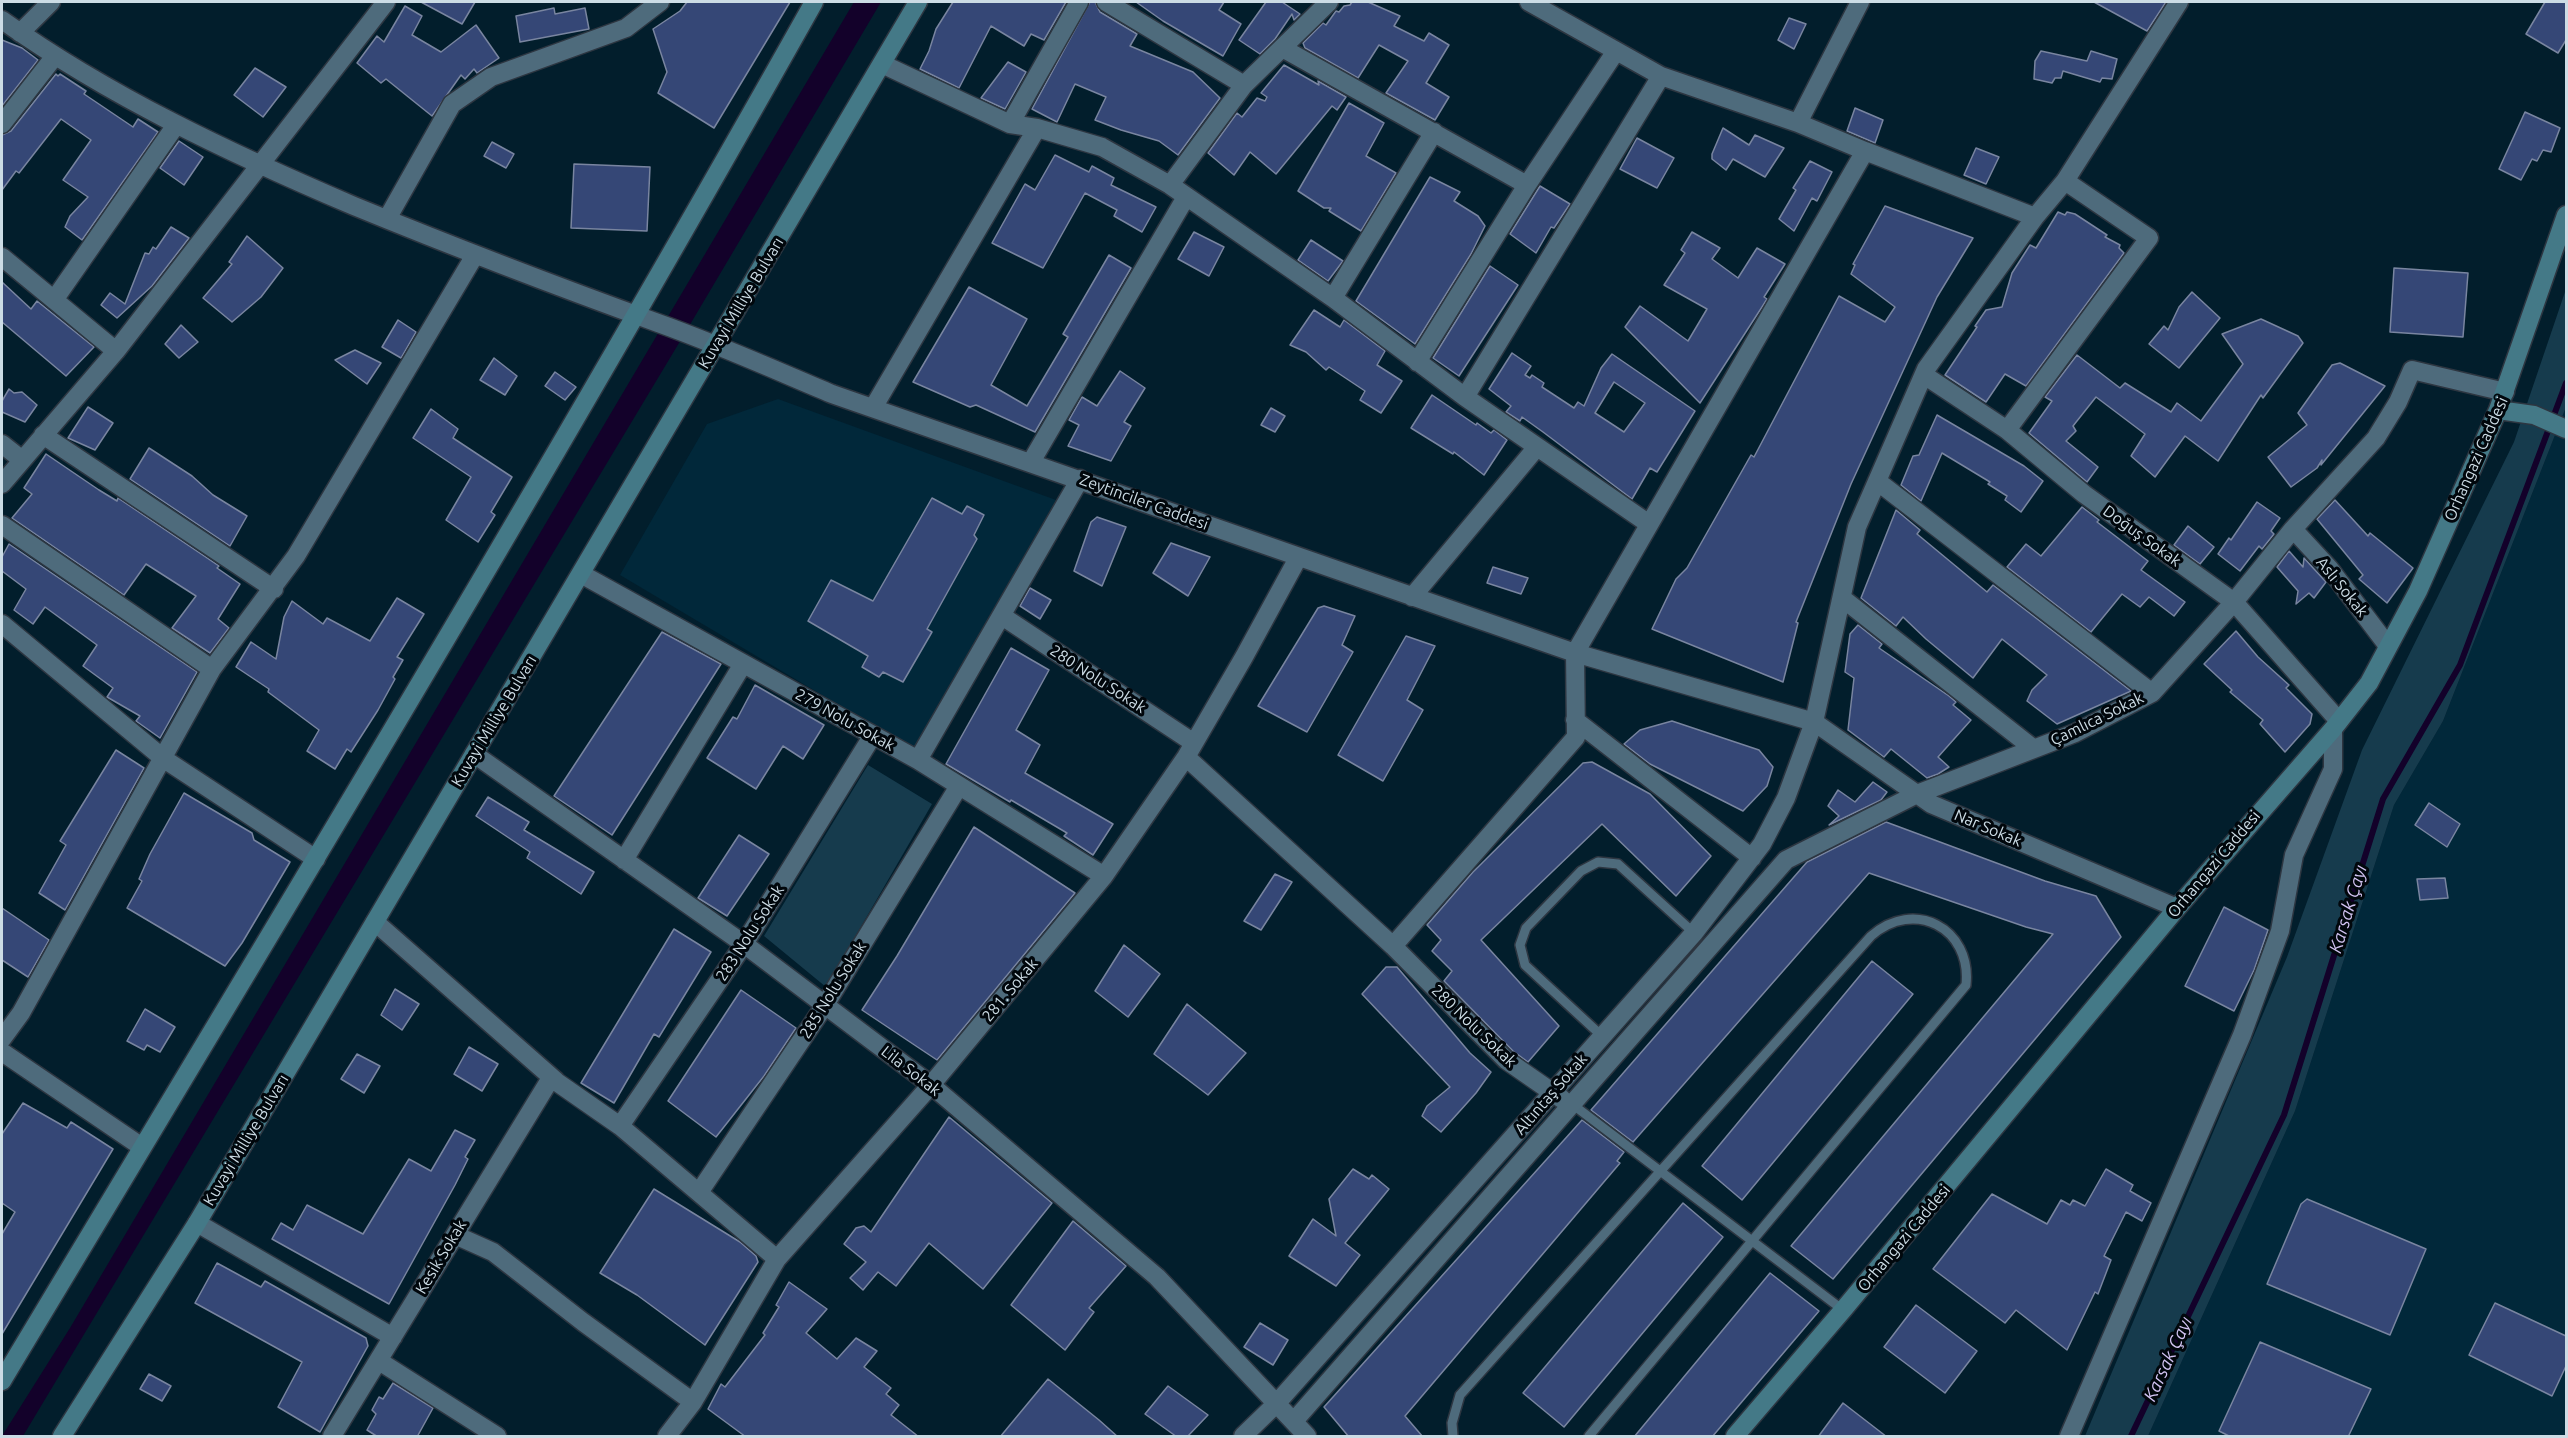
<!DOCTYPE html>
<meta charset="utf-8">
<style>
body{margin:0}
#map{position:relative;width:2568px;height:1438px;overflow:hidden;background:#021e2c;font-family:Ubuntu,sans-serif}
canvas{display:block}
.frame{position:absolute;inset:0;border:3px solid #ccdce5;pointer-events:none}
</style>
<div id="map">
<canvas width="2568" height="1438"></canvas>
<div class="frame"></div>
</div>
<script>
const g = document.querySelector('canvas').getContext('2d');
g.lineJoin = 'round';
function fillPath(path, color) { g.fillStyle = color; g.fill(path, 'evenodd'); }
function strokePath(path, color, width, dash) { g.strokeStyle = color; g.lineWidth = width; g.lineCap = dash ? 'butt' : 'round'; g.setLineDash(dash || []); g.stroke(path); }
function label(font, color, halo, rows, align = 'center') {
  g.font = font + ' Ubuntu,sans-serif'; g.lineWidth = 6; g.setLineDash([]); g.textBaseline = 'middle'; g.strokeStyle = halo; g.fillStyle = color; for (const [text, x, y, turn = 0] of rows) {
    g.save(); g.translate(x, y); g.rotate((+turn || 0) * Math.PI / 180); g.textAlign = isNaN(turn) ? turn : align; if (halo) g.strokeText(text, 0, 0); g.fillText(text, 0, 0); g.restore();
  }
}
fillPath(new Path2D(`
 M778 399 1056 500 913 749 620 575 707 424Z
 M2566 407V1436H2148L2295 1111 2394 805 2443 721Z`), '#01283a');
fillPath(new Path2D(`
 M2566 289V407L2443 721 2394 805 2295 1111 2148 1436H2085L2287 957 2362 750 2514 442Z
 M868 765 932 804 826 987 764 936Z`), '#163b4d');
fillPath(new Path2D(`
 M854 2H881L685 333 23 1436H2L70 1328Z`), '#13012a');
strokePath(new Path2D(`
 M2131 1436 2284 1115 2383 799 2460 665 2566 383`), '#13012a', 6);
const building = new Path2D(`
 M421 2H475L462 24Z
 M687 2H790L714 128 658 93 667 72 653 29 680 11Z
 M953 2H1066L1044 40 1031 34 1024 46 991 26 959 88 920 69 929 51 936 29Z
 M1090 2H1095L1100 12 1137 34 1130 46 1193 72 1220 98 1178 155 1159 141 1121 130 1095 120 1106 97 1075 84 1057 122 1032 109Z
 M1136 2H1224L1219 10 1241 24 1223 56 1163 21Z
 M1266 2H1282L1300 14 1294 20 1292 14 1275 39 1260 54 1239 40Z
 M1352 2H1368L1400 16 1394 26 1424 41 1429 33 1449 45 1426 83 1449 97 1435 120 1386 93 1408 61 1379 45 1358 78 1305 48 1303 43 1323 23 1326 25 1336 11 1339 12 1344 6 1350 5Z
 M2094 2H2166L2147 31Z
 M2545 2H2566V40L2558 53 2526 34Z
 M405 6 422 16 412 35 441 52 476 25 499 58 477 73 474 69 465 79 461 75 432 116 386 79 381 83 357 63 377 36 384 42Z
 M554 8 555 14 585 8 589 29 520 42 516 16Z
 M1789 18 1806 24 1794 49 1778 40Z
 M2 40 22 48 38 60 2 106Z
 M2041 51 2087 61 2091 51 2117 59 2112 79 2102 78 2100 82 2063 71 2061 78H2055L2052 83 2034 79 2035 61Z
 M1008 62 1026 72 1005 109 981 98Z
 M1284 65 1319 85 1318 81 1346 97 1337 110 1332 106 1276 174 1250 152 1234 175 1208 153 1237 113 1242 117 1257 98 1265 101 1267 97 1261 93Z
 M255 68 286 87 263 117 234 95Z
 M56 74 58 76 60 74 86 91 84 94 133 127 138 119 158 132 82 240 65 227 70 216 88 197 63 180 91 140 61 119 19 173 16 171 2 190V135L11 131Z
 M1349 103 1384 123 1366 156 1396 173 1361 231 1329 211 1331 208H1324L1298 191Z
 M1855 108 1883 120 1875 143 1847 131Z
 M2525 112 2560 128 2551 152 2543 150 2537 161 2532 159 2521 180 2499 169Z
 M1723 128 1749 145 1755 135 1784 148 1765 177 1733 159 1726 170 1712 159V154Z
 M1637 138 1674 158 1657 188 1620 169Z
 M179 141 203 157 184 185 160 168Z
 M492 142 514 154 506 168 484 156Z
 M1976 148 1999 157 1986 184 1964 175Z
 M1055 155 1089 172 1092 166 1114 178 1111 185 1156 207 1142 232 1114 216 1117 210 1085 193 1043 268 992 243 1025 184 1035 190Z
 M1810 161 1832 172 1817 201 1812 198 1794 231 1779 219 1796 190 1793 188Z
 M574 164 650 167 647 231 571 228Z
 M1430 177 1460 192 1454 201 1478 216 1485 226 1471 254 1415 344 1356 301Z
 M1540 186 1570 204 1554 228 1551 227 1536 253 1510 234Z
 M1885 206 1973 238 1937 297 1851 484 1796 622 1798 623 1783 682 1652 629 1676 579 1687 568 1751 455 1754 457 1839 296 1885 322 1895 307 1851 274 1855 265 1853 264Z
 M2058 212 2065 215 2067 212 2075 214 2107 235 2105 237 2120 245 2119 248 2124 253 2026 386 2005 374 1986 402 1945 375 1977 327 1975 326 1986 310 2002 307 2012 273 2030 245 2036 248Z
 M171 227 189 238 152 286 117 318 101 305 110 293 125 304 145 253 149 254 153 247 156 249Z
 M1194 232 1224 247 1209 276 1178 259Z
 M1692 232 1720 248 1712 259 1738 278 1757 248 1785 264 1764 297 1767 299 1762 307 1700 403 1625 327 1640 306 1688 341 1707 309 1664 285 1685 253 1681 250Z
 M247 236 283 268 261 297 232 322 203 298 232 264 229 262Z
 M1311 240 1343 261 1328 281 1298 260Z
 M1109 255 1131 268 1035 432 976 405 970 407 913 382 969 287 1027 319 991 385 1027 406 1068 337 1063 334Z
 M1490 266 1518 285 1459 376 1433 358Z
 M2394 268 2468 273 2463 337 2390 332Z
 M2 282 31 309 37 301 94 347 66 376 2 322Z
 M2192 292 2220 318 2179 368 2149 344 2164 326 2168 330 2179 307Z
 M1314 310 1340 327 1344 320 1385 351 1377 365 1402 381 1381 413 1360 400 1365 391 1329 367 1326 370 1306 352 1290 345Z
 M2261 319 2298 336 2303 343 2263 398 2261 395 2218 461 2185 436 2155 477 2131 456 2145 434 2096 397 2073 426 2076 431 2066 441 2098 467 2087 482 2029 433 2052 401 2045 397 2077 355 2120 388 2125 383 2171 412 2177 403 2201 421 2243 364 2222 334Z
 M398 320 416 332 401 358 382 347Z
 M181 325 198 342 179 358 165 344Z
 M355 350 381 363 367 384 335 360Z
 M1512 353 1531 366 1525 375 1530 378 1532 375 1544 383 1542 387 1574 408 1578 402 1584 406 1601 368 1612 354 1695 411 1657 472 1650 468 1632 499 1543 432 1522 417 1520 421 1506 412 1511 406 1489 389ZM1614 382 1645 403 1624 432 1595 413Z
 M494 358 517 376 505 395 480 380Z
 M2340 363 2385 386 2321 465 2322 460 2317 468 2291 487 2268 457 2307 425 2298 413 2332 365Z
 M1120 371 1145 388 1124 422 1131 426 1111 461 1068 446 1079 425 1069 420 1082 397 1097 406Z
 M555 372 576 387 565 400 545 386Z
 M9 389 14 393 22 392 37 405 25 422 2 412V401Z
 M1432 395 1476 425 1477 423 1491 433 1494 430 1507 440 1484 475 1454 452 1453 454 1411 428Z
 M88 407 113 423 95 450 68 438Z
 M1271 408 1285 416 1275 432 1261 425Z
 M431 409 458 429 453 438 512 477 491 512 495 515 478 542 446 520 471 477 413 438Z
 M1937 415 2024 466 2043 481 2021 512 2005 500 2007 496 1988 484 1990 482 1942 453 1921 501 1901 485 1913 456 1919 455Z
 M149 448 192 476 213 495 247 516 230 546 130 479Z
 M46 454 99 490 117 501 118 498 219 566 217 568 240 584 218 619 229 628 210 653 172 628 196 596 146 564 124 595 12 518 32 494 24 488Z
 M932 498 962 514 967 506 984 515 974 535 977 539 927 629 932 632 903 682 883 672 879 677 862 667 868 656 808 621 831 580 873 601Z
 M2335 500 2368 536 2370 533 2413 568 2387 603 2359 579 2363 575 2317 519Z
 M2257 502 2280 518 2271 531 2274 534 2262 549 2259 546 2240 571 2218 554 2229 538 2231 540Z
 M2082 507 2099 520 2097 522 2148 561 2141 570 2185 602 2174 616 2149 597 2140 607 2122 594 2091 632 2007 567 2026 544 2041 556Z
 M1896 510 1920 530 1917 534 1987 592 1993 585 2131 691 2057 724 2027 701 2032 690 2047 675 2002 639 1973 678 1926 639 1903 617 1896 626 1861 598Z
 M1097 517 1126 527 1102 586 1074 571 1091 522Z
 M2188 526 2214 547 2200 564 2174 545Z
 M1171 543 1210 557 1188 596 1153 573Z
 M9 544 197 672 160 738 136 721 140 716 107 697 113 688 83 666 97 645 45 607 33 624 14 610 26 589 2 571V557Z
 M2289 551 2303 567 2304 558 2326 582 2314 598 2309 593 2296 604 2298 591 2277 567Z
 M1493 567 1528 578 1521 594 1487 583Z
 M1030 588 1051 600 1040 619 1020 606Z
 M397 598 424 614 397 657 403 660 393 677 395 679 378 710 351 752 347 749 335 769 307 751 319 730 268 692 269 689 236 667 251 642 276 659 284 617 292 601 323 624 327 618 370 641Z
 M1324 606 1355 616 1342 645 1353 652 1307 732 1258 706 1318 608Z
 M1858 625 1882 644 1879 648 1949 696 1956 702 1953 705 1971 720 1938 757 1949 767 1938 774 1927 778 1891 749 1884 757 1848 730 1854 678 1845 672 1850 634Z
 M2236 631 2258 657 2289 685 2286 688 2312 714 2310 724 2285 752 2260 724 2263 720 2230 692 2232 690 2204 664Z
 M662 632 721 664 612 835 554 796Z
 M1406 636 1435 646 1407 700 1423 710 1383 781 1338 755Z
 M1011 648 1049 670 1016 730 1040 745 1025 773 1113 824 1093 855 1064 836 1067 833 1011 800 1010 802 946 764Z
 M755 685 824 725 803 759 783 746 756 789 707 758 733 717 737 719Z
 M1672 721 1759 750 1773 767 1767 786 1743 811 1650 764 1624 744 1640 730Z
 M116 750 144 768 65 910 39 893 66 845 60 841Z
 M1592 762 1650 794 1711 856 1676 896 1602 824 1481 940 1559 1026 1528 1062 1513 1051 1444 981 1452 971 1432 951 1441 940 1427 925 1473 872 1583 763Z
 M1873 782 1887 792 1881 800 1829 825 1839 816 1828 806 1838 790 1855 802Z
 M184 793 252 833 254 840 290 862 242 943 225 966 127 908 142 881 139 879 150 854Z
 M488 797 529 822 524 830 594 872 581 894 527 858 530 852 476 816Z
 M2429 803 2460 824 2447 847 2415 825Z
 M1886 822 2045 881 2096 896 2121 937 1833 1279 1791 1246 2053 934 2026 927 1869 873 1633 1142 1591 1110 1807 862Z
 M974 827 1075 893 937 1060 862 1010 897 956Z
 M739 835 769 854 727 916 698 898Z
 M1275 874 1292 882 1261 930 1244 921Z
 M2445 878 2448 898 2420 900 2417 879Z
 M2224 907 2268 930 2254 970 2234 1011 2185 986Z
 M2 908 49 940 28 977 2 960Z
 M674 929 711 952 659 1037 654 1034 614 1103 581 1083Z
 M1124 945 1160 974 1128 1017 1095 991Z
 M1872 961 1913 994 1742 1200 1702 1166Z
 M1386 967H1397L1470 1053 1491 1072 1476 1093 1441 1132 1422 1116 1427 1106 1450 1087 1362 994Z
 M395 989 419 1004 402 1030 381 1015Z
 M741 990 796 1028 764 1076 716 1137 668 1101Z
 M1187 1004 1246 1053 1208 1095 1154 1054Z
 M145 1009 175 1027 160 1052 147 1045 144 1050 127 1041Z
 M469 1047 498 1064 482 1091 454 1074Z
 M357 1054 380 1066 364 1093 341 1079Z
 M23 1103 67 1128 71 1122 113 1149 2 1334V1234L15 1212 2 1203V1134Z
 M949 1117 1052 1203 983 1289 929 1243 896 1286 878 1272 863 1290 850 1278 866 1262 844 1244 856 1228 864 1226 871 1232Z
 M1582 1120 1624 1152 1617 1161 1620 1163 1405 1416 1423 1437H1349L1324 1407Z
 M455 1130 475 1140 465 1157 468 1159 455 1185 389 1304 272 1239 281 1223 293 1230 307 1205 363 1234 409 1159 431 1171Z
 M1353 1169 1369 1179 1372 1175 1389 1189 1345 1243 1360 1255 1336 1286 1289 1256 1313 1219 1336 1236 1329 1199Z
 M2106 1169 2133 1185 2130 1191 2151 1203 2142 1221 2126 1212 2104 1256 2111 1260 2098 1294 2095 1292 2067 1350 2016 1310 2005 1323 1933 1269 1992 1194 2047 1224 2061 1200 2070 1205 2073 1200 2085 1206Z
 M654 1189 740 1242 756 1256 758 1262 705 1345 637 1295 600 1273Z
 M2307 1199 2426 1249 2390 1335 2267 1284 2301 1204Z
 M1683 1203 1723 1237 1564 1427 1523 1393Z
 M1073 1221 1126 1266 1089 1308 1094 1312 1065 1350 1011 1305Z
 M217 1263 261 1287 265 1281 366 1338 368 1346 320 1432 278 1407 302 1362 195 1303Z
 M1770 1273 1819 1311 1712 1437H1634Z
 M789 1282 827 1309 806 1333 837 1359 856 1338 877 1351 864 1367 891 1388 886 1394 899 1405 891 1415 919 1437H746L708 1409 721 1384 725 1387 765 1335 763 1333 779 1307 776 1305Z
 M2495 1303 2566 1336V1366L2552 1396 2469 1355Z
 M1916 1305 1977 1351 1945 1393 1884 1347Z
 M1260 1323 1288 1340 1273 1365 1244 1347Z
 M2260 1342 2371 1389 2348 1437H2231L2219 1431Z
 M149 1374 171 1386 162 1401 140 1389Z
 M1048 1379 1099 1420 1118 1437H1000Z
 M393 1383 433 1408 417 1437H378L367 1430 376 1414 372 1410 379 1397 383 1399Z
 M1168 1386 1208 1415 1187 1437H1177L1145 1414Z
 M1843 1403 1887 1437H1818Z`);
fillPath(building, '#354776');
strokePath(building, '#7985a0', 1.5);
const lane = new Path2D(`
 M1603 1037 1525 965 1520 945 1526 928 1581 871 1598 862 1618 864 1694 933
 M1572 1104 1843 1310
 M1453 1436 1452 1423 1460 1395 1871 936C1914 898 1972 928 1966 985L1589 1436`);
const street = new Path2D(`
 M1106 2 1244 85
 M2 20C110 97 232 154 354 206 454 247 556 286 658 323 717 344 775 370 832 394L1575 653 1814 722 1931 804 2177 908
 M20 33 51 2
 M1284 49 1527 185
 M882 64 1010 124 1037 128 1102 147 1170 185 1333 298 1465 397 1649 524
 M1798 123 1860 2
 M2 124 55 56
 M1010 124 1079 2
 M1865 151 2035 217
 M1170 185 1244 85 1329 2
 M387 219 452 104 491 77 626 28 660 2
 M2 257 116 351
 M1333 298 1434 132
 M54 300 176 125
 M1417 362 1527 185 1616 51
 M1924 375 2007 430 2084 494 2234 602 2339 721
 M1465 397 1661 76
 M873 408 1037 128
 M2007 430 2149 238 2065 181
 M43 435 274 589
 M2 444 21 459
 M1031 462 1186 197
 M1877 481 2152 693
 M2 484 116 351 386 2
 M2 525 212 669
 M2293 529 2329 568 2388 646
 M581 574 918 760 1104 876
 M1412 597 1537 447
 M1842 598 2034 749
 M1002 616 1194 743
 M2 624 164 759 316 859
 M1575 720 1752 858
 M474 754 744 944 931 1085 1157 1277 1307 1436
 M1186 757 1393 946 1506 1060 1562 1099
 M918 760 1080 479
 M624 860 743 664
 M375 922 556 1081
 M1393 946 1576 737 1575 653 1865 151 1798 123 1661 76 1529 2
 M2 1039 21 1013 212 669 296 556 475 255
 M2 1052 142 1147
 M620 1126 744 944 873 735
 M700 1191 825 1005 959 786
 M197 1223 393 1337
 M455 1235 493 1252 583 1322 693 1402
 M379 1361 497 1436
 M1294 1421 1786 860 1917 794 2075 733 2152 693 2234 602 2293 529 2376 438 2398 402 2412 370 2505 392
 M332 1436 551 1078 620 1126 777 1259
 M667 1436 693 1402 777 1259 931 1085 1104 876 1186 757 1244 657 1298 558
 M1243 1436 1276 1404 1694 933 1762 844 1786 798 1814 722 1857 527 1926 369 2035 217 2065 181 2179 2
 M2069 1436 2242 1035 2280 931 2294 855 2333 769V729`);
const secondary = new Path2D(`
 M2498 410 2534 415 2566 429
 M2 1381C277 924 553 467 814 2
 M62 1436 197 1223 918 2
 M1735 1436 1843 1310 2177 908 2333 729 2369 683 2418 591 2498 410 2566 215`);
strokePath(lane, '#2d3641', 12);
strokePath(street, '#2d3641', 21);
strokePath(secondary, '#2d3641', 21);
strokePath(lane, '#4e6b7c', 9);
strokePath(street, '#4e6b7c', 18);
strokePath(secondary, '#447987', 18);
label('16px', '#ccdce5', '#01070c', [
 ["Kuvayi Milliye Bulvarı",741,303,-59],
 ["Orhangazi Caddesi",2476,459,-66],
 ["Zeytinciler Caddesi",1144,502,20],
 ["Doğuş Sokak",2142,536,36],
 ["Aslı Sokak",2342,587,51],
 ["280 Nolu Sokak",1098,679,33],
 ["Çamlıca Sokak",2097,719,-26],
 ["279 Nolu Sokak",845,720,29],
 ["Kuvayi Milliye Bulvarı",494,721,-59],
 ["Nar Sokak",1988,828,23],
 ["Orhangazi Caddesi",2214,864,-50],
 ["283 Nolu Sokak",750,933,-57],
 ["285 Nolu Sokak",833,990,-58],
 ["281. Sokak",1010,990,-50],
 ["280 Nolu Sokak",1474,1026,44],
 ["Lila Sokak",911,1071,38],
 ["Altıntaş Sokak",1551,1094,-49],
 ["Kuvayi Milliye Bulvarı",246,1140,-59],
 ["Orhangazi Caddesi",1904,1238,-50],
 ["Kesik Sokak",441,1257,-59]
]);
label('italic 18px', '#d3c4f3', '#01070c', [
 ["Karsak Çayı",2348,909,-73],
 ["Karsak Çayı",2168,1359,-65]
]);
</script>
